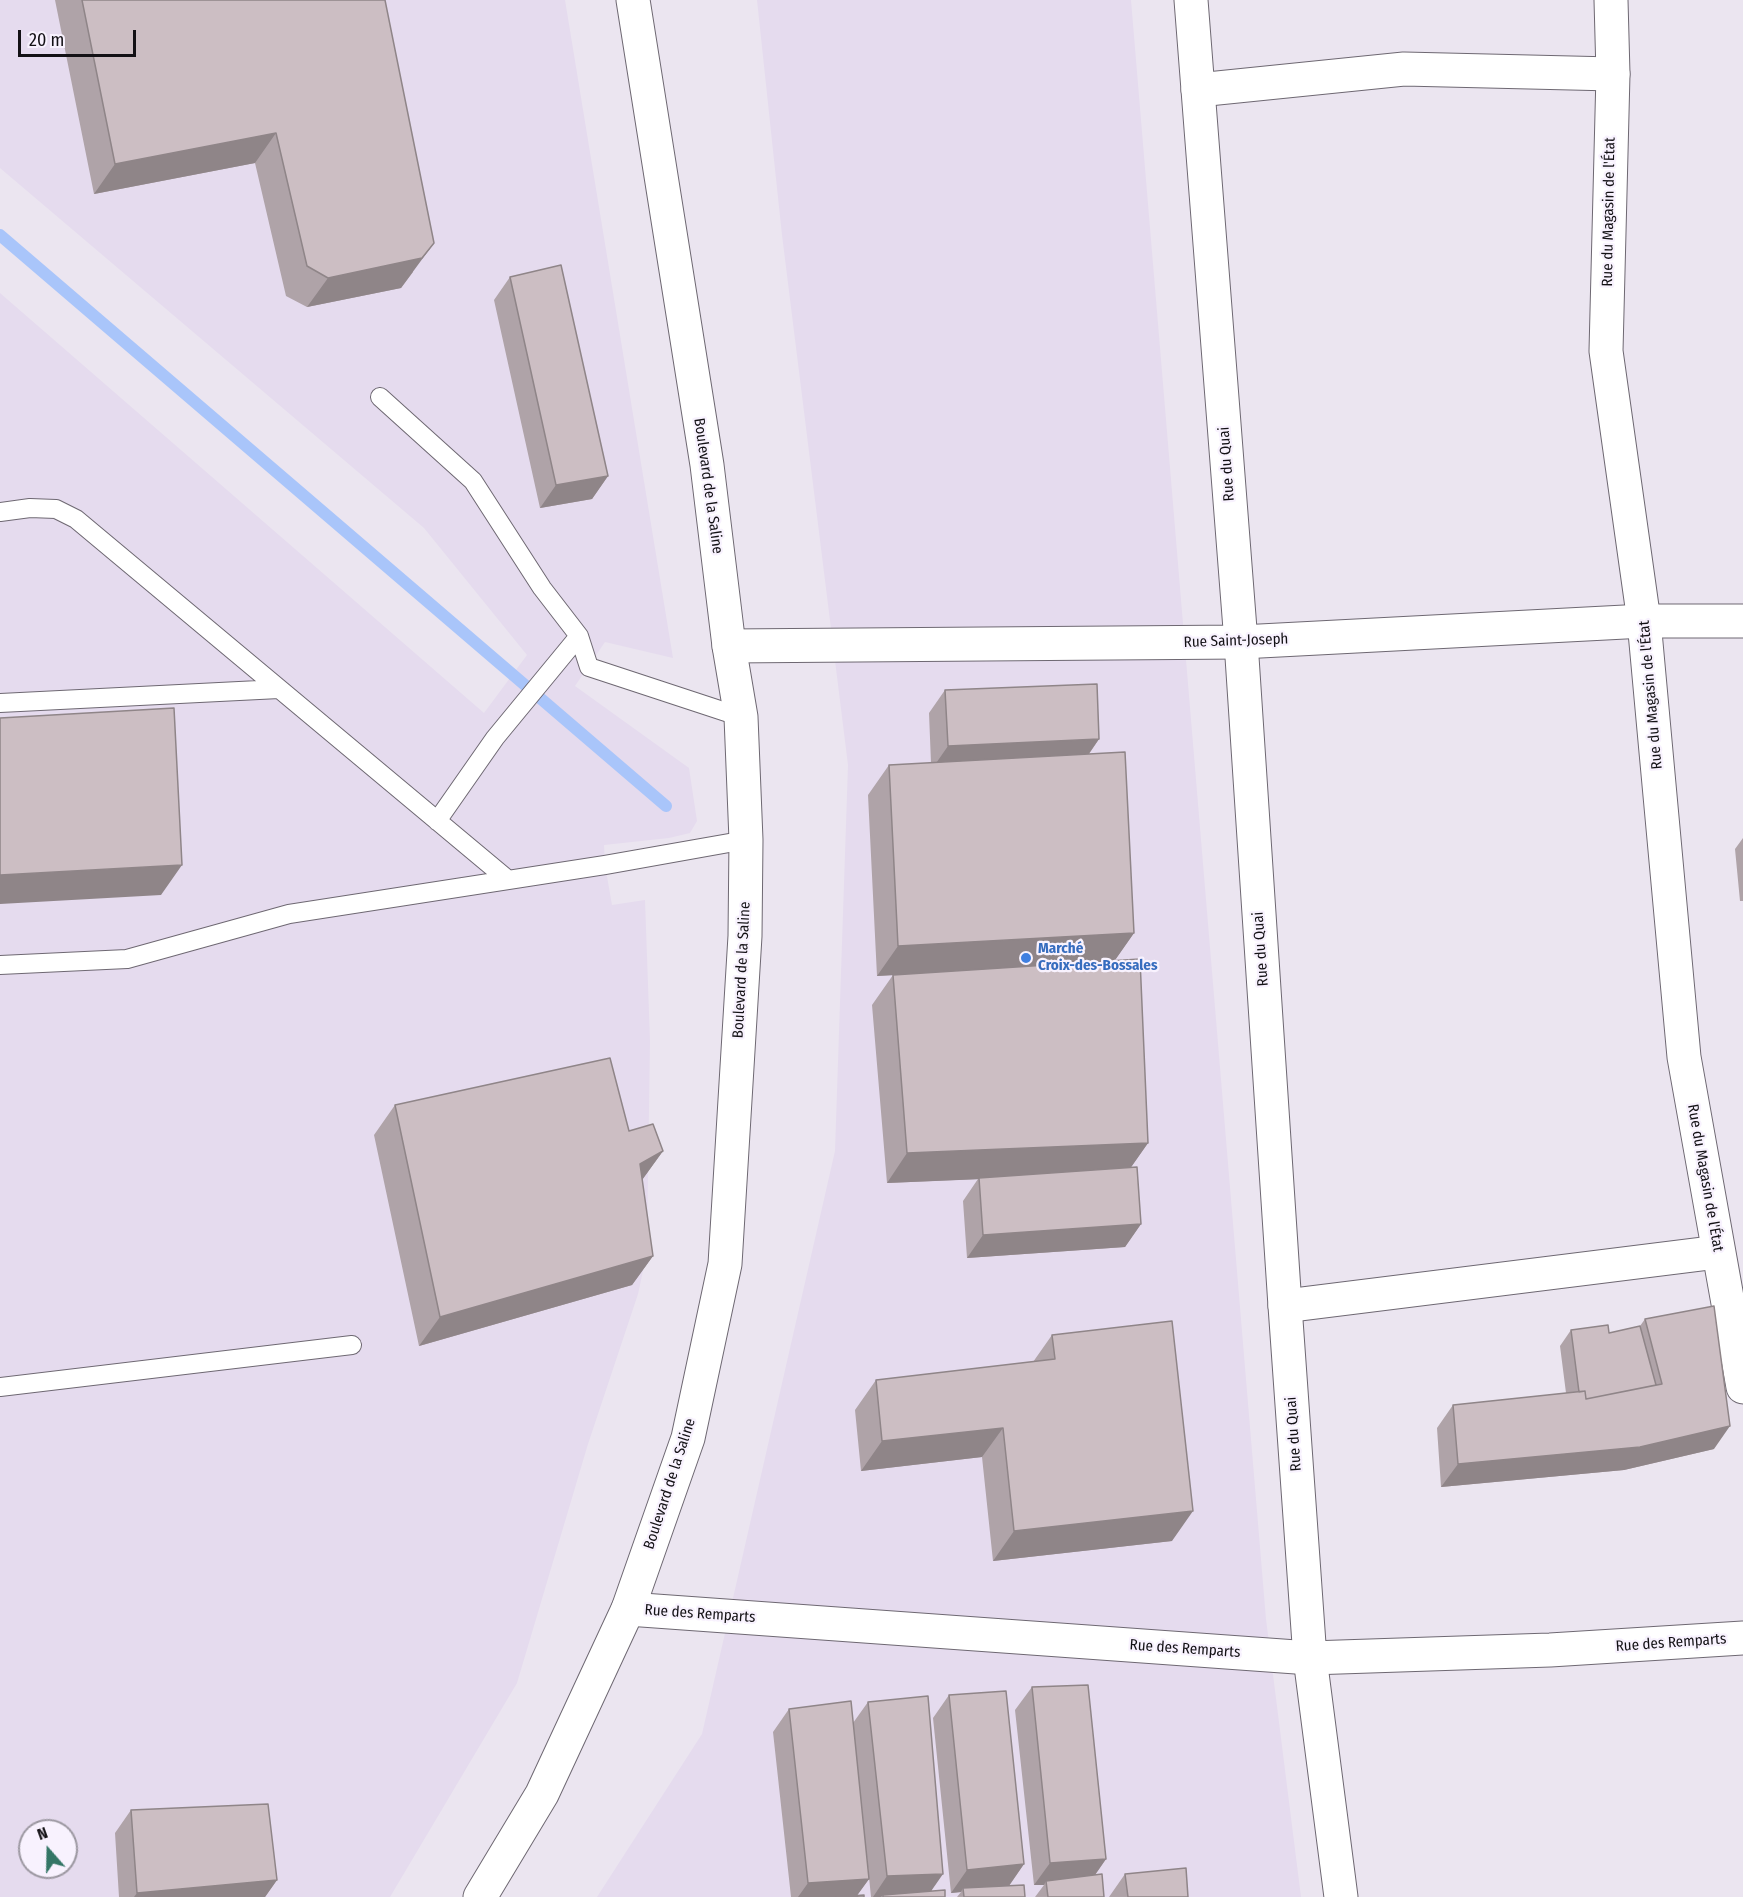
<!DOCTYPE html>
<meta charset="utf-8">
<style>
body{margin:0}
#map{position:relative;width:1743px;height:1897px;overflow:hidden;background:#ebe5f0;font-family:"Fira Sans Condensed",sans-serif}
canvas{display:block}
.north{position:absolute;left:18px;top:1819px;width:60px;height:60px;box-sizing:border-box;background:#f8f2fe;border:2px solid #9c98a1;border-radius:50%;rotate:340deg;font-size:16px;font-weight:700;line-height:24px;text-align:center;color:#131115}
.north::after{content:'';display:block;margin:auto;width:21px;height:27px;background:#347666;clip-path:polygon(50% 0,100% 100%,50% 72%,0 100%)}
.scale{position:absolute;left:18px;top:30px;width:118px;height:27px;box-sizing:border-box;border:3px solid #131115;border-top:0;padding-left:8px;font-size:18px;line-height:21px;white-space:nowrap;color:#131115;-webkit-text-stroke:4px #f8f2fe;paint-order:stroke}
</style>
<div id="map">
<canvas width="1743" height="1897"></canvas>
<div class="north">N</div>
<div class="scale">20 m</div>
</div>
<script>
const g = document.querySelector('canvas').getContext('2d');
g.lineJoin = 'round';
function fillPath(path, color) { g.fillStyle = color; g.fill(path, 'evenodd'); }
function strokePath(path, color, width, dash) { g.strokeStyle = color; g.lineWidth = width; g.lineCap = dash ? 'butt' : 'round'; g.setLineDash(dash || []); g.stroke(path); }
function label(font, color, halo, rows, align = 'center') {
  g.font = font + ' "Fira Sans Condensed",sans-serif'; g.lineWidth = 4.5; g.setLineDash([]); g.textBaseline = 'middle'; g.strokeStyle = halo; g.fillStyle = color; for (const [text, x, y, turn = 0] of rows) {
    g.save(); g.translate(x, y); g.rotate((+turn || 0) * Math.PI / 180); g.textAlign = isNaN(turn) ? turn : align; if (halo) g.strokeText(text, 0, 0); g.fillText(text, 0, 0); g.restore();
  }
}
fillPath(new Path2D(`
 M0 0H565L673 658 605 642 575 686 689 768 697 821 690 833 669 838 604 845 605 865 612 905 645 900 650 1041 647 1245 643 1271 638 1294 588 1444 517 1683 390 1897H0V293L484 713 527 655 424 528 0 168ZM30 1831H66V1867H30Z
 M757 0H1131L1266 1619 1301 1897H597L702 1734 835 1151 848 765 782 235Z`), '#e5dbee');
strokePath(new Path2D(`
 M0 235 666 806`), '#a9c5fa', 12);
const service = new Path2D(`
 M380 397 473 481 542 588 579 636 589 667 741 717
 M0 512 30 508 56 509 76 519 507 879
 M0 703 279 689
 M437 821 495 738 579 636
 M0 965 127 959 289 914 605 865 746 840
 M0 1387 352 1345`);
const minor = new Path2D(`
 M1198 90 1404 69 1613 74
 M729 646 1241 642 1644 621H1743
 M1285 1306 1718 1252
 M628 1609 1310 1658 1550 1650 1743 1638`);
const tertiary = new Path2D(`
 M1191 0 1241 642 1285 1306 1310 1658 1341 1897
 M1611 0 1613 74 1606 351 1644 621 1684 1057 1743 1387`);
const secondary = new Path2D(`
 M480 1897 542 1794 628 1609 688 1438 725 1264 745 936 746 840 741 717 729 646 707 465 633 0`);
strokePath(service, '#6e6872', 20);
strokePath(minor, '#6e6872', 35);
strokePath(tertiary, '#6e6872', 35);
strokePath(secondary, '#6e6872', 35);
strokePath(service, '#fff', 18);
strokePath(minor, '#fff', 33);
strokePath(tertiary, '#fff', 33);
strokePath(secondary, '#fff', 33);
fillPath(new Path2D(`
 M55 0H385L413 272 401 288 307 307 286 296 255 163 94 194Z
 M510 277 608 476 592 499 540 508 494 300Z
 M945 690 1099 739 1089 754 1134 933 1115 960 1148 1143 1131 1167 1141 1224 1125 1247 967 1258 963 1201 978 1179 887 1183 872 1005 893 975 877 976 868 795 889 765 931 763 929 713Z
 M1743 838V901H1740L1735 849Z
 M395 1105 629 1131 663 1151 642 1180 653 1256 632 1285 419 1346 374 1135Z
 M1645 1319 1714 1449 1624 1470 1441 1487 1437 1428 1453 1405 1566 1393 1560 1346 1571 1330 1609 1333 1640 1326Z
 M1052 1335 1172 1541 993 1561 982 1457 861 1471 855 1410 876 1380 1033 1362Z
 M1032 1687 1106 1859 1095 1875 1104 1897H1035L1044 1885H1034L1015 1710Z
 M949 1695 1024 1864 1009 1886 1025 1897H957L961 1892 951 1893 933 1718Z
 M868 1702 932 1891 945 1897H871L866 1847 869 1879 857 1895 864 1897H791L773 1732 789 1709 853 1723Z
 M131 1810 277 1880 265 1897H119L115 1833Z
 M1125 1874 1188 1897H1109Z`), '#afa3a8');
fillPath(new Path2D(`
 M276 133 255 163 94 194 115 164Z
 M434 243 401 288 307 307 328 278Z
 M608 476 592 499 540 508 556 485Z
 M1099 739 1083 762 932 769 948 746Z
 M182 865 161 895 0 904V875Z
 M1134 933 1113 963 877 976 898 946Z
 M1148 1143 1127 1173 887 1183 907 1153Z
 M663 1151 642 1180 640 1164Z
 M1141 1224 1125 1247 967 1258 983 1235Z
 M653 1256 632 1285 419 1346 440 1317Z
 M1730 1426 1714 1449 1624 1470 1441 1487 1458 1464Z
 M1003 1428 982 1457 861 1471 882 1441Z
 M1193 1511 1172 1541 993 1561 1014 1531Z
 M1106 1859 1090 1882 1046 1881 1044 1885H1034L1050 1863Z
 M1024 1864 1008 1887 963 1888 961 1892 951 1893 967 1870Z
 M943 1874 927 1897 883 1895 881 1897H873L887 1876Z
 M869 1879 856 1897H798L808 1883Z
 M277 1880 265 1897H134L137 1893Z`), '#8f8588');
const building = new Path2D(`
 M82 0H385L434 243 422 258 328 278 307 266 276 133 115 164Z
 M561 265 608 476 556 485 510 277Z
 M1097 684 1099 739 948 746 945 690Z
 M174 708 182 865 0 875V718Z
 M1125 752 1134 933 898 946 889 765Z
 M1140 959 1148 1143 907 1153 893 975Z
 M610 1058 629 1131 653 1124 663 1151 640 1164 653 1256 440 1317 395 1105Z
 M1137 1167 1141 1224 983 1235 979 1178Z
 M1714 1306 1730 1426 1640 1447 1458 1464 1453 1405 1585 1391 1586 1399 1662 1384 1645 1319Z
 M1172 1321 1193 1511 1014 1531 1003 1428 882 1441 876 1380 1055 1359 1052 1335Z
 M1608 1325 1609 1333 1640 1326 1656 1385 1586 1399 1585 1391 1579 1392 1571 1330Z
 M1088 1685 1106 1859 1050 1863 1032 1687Z
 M1006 1691 1024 1864 967 1870 949 1695Z
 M928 1696 943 1874 887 1876 868 1702Z
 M851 1701 869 1879 808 1883 789 1709Z
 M268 1804 277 1880 137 1893 131 1810Z
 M1186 1868 1188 1897H1128L1125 1874Z
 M1102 1874 1104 1897H1048L1046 1881Z
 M1024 1885 1025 1897H964L963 1888Z
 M945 1890V1897H883V1895Z
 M864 1895V1897H836Z`);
fillPath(building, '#ccbec3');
strokePath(building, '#8f8588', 1.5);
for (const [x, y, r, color] of [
 [1026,958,6,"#3f7fe0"]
]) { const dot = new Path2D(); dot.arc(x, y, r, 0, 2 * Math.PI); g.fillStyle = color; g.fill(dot); strokePath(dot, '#f8f2fe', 2); }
label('15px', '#131115', '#f8f2fe', [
 ["Rue du Magasin de l'État",1609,212,-89],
 ["Rue du Quai",1227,464,-94],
 ["Boulevard de la Saline",708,486,82],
 ["Rue Saint-Joseph",1236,641,-2],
 ["Rue du Magasin de l'État",1651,695,-95],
 ["Rue du Quai",1261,949,-94],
 ["Boulevard de la Saline",742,970,-87],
 ["Rue du Magasin de l'État",1705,1178,80],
 ["Rue du Quai",1294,1434,-94],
 ["Boulevard de la Saline",670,1484,-72],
 ["Rue des Remparts",700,1614,4],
 ["Rue des Remparts",1671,1643,-4],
 ["Rue des Remparts",1185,1649,4]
]);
label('bold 15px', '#366cbe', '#f8f2fe', [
 ["Marché",1038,949],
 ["Croix-des-Bossales",1038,966]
], 'left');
</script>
